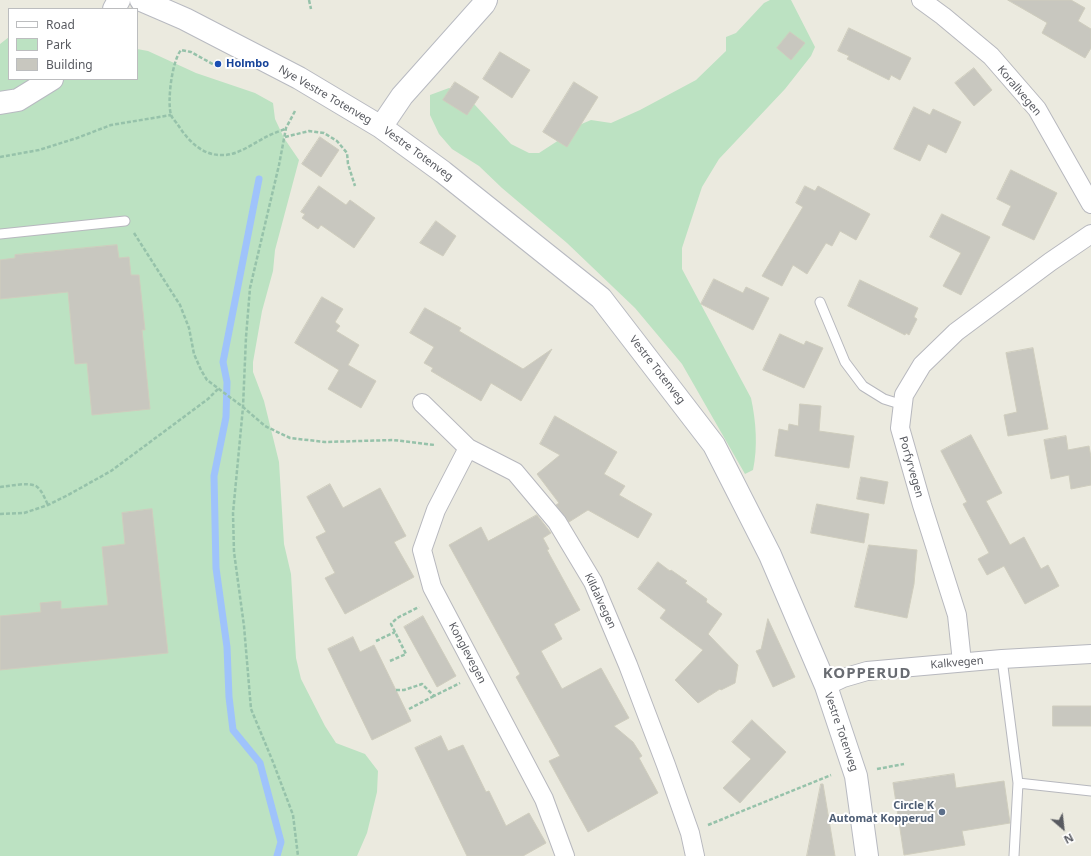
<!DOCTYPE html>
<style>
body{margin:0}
#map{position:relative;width:1091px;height:856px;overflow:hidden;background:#ebeadf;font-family:"Noto Sans",sans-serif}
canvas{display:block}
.legend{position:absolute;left:8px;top:8px;width:130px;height:72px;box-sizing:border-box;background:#fff;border:1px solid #bcbdbf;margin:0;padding:5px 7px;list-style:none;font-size:12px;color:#585a60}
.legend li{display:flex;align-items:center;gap:8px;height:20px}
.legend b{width:20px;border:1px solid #bcbdbf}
.north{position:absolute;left:1043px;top:808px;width:40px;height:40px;-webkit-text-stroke:3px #fff;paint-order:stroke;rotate:152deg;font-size:11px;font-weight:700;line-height:16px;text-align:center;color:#585a60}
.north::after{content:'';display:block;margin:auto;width:14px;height:18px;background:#585a60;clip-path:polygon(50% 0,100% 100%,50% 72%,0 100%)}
</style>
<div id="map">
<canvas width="1091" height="856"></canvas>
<ul class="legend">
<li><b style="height:5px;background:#fff"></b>Road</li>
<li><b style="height:11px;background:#bce2c2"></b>Park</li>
<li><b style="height:11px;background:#c8c7bf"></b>Building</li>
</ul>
<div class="north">N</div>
</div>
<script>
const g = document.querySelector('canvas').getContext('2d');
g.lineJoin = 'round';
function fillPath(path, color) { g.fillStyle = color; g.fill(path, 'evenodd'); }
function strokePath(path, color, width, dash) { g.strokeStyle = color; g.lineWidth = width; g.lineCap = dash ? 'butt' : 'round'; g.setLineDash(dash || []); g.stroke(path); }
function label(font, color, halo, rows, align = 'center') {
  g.font = font + ' "Noto Sans",sans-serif'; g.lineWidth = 4; g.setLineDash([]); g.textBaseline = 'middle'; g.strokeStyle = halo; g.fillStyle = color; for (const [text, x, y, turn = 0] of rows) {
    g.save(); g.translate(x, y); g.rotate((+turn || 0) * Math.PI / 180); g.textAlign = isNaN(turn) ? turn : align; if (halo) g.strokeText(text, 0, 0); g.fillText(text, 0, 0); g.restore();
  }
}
fillPath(new Path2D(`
 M770 0H791L815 47 811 56 785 89 719 159 702 187 682 248V269L751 398C756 421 758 447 753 470L745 474 682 364 635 308 567 243 502 188 479 166 452 149 439 134 430 115V95L449 88 459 91 475 105 511 144 529 153H539L556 142 572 128 591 120 611 123 640 110 696 80 726 51V37L736 33 764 3Z
 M9 37V79H137V49L148 51 196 73 255 93 273 103 275 119 284 138 299 160 275 250 273 271 262 311 253 362V372L264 401 279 462 284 544 291 574 296 658 301 679 325 726 336 743 365 754 378 771 377 792 367 833 357 856H0V44Z`), '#bce2c2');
strokePath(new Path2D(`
 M259 179 223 362 227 382 226 417 214 476 216 568 227 647 229 697 233 730 260 763 281 842 277 856`), '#9fc3fb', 7);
const building = new Path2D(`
 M1008 0H1071L1085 8 1078 21 1091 29V48L1085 58 1042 33 1047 23Z
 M849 28 911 58 900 80 891 75 889 80 847 59 849 56 838 51Z
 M790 32 805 43 791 60 777 48Z
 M500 52 530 70 512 98 483 79Z
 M974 68 992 90 974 106 955 83Z
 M455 82 479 97 467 115 443 100Z
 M574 82 598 97 567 147 543 132Z
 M914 107 930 115 933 109 961 122 946 153 928 144 920 161 894 149Z
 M320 137 339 150 321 177 302 164Z
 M1011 170 1057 193 1034 240 1002 225 1011 206 997 199Z
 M319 186 346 205 350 200 375 218 354 248 321 225 318 229 302 218 305 214 301 212Z
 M805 186 815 191 818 186 870 214 856 240 840 231 832 246 826 243 807 274 793 265 782 286 762 276 803 207 796 203Z
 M942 214 990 237 961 295 943 286 961 253 930 237Z
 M436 221 456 236 443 256 420 243Z
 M117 245 119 258 129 257 131 275H139L145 330H142L150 409 92 415 87 363 75 364 68 292 0 299V260L15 258V255Z
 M714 279 743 293 746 287 769 298 753 330 701 304Z
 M860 280 918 308 914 317 917 319 909 335 906 333 905 335 848 306Z
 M322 297 343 309 335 322 340 326 336 331 359 345 348 365 376 381 361 408 328 389 339 370 295 343Z
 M425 308 461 328 459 331 523 369 552 349 521 401 491 383 481 401 431 371 433 368 424 363 434 347 410 333Z
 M780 334 804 345 806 341 823 348 804 388 763 370Z
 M1033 348 1048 429 1008 436 1004 415 1017 412 1006 353Z
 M800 404 821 406 819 431 854 436 849 468 775 456 779 429 788 431 789 424 798 426Z
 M555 416 617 452 604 474 625 486 619 495 652 514 638 538 588 510 569 522 556 505 559 503 537 474 560 455 540 444Z
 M971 435 1002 493 986 501 1010 545 1024 537 1041 569 1048 565 1059 586 1025 604 1004 566 987 575 978 559 989 553 963 504 967 502 941 451Z
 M1066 436 1068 450 1089 446 1091 457V485L1071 489 1069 475 1051 479 1044 440Z
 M861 477 888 482 884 504 857 499Z
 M330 484 343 508 380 488 406 536 394 542 414 577 345 614 325 578 335 573 316 537 326 532 307 497Z
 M817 504 869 514 864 543 811 533Z
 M152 509 168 653 0 670V616L41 612 40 603 61 601V609L108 605 102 547 125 544 122 513Z
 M537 515 551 533 543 538 549 549 547 550 580 610 554 624 562 639 541 651 562 689 601 668 629 718 614 726 633 742 642 756 639 758 658 793 588 832 549 761 560 756 516 677 520 674 449 545 481 527 488 541Z
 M869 545 917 550 914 584 907 618 855 607Z
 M658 562 670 571 671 570 687 581 685 583 707 599 706 602 722 614 708 634 738 665 735 683 721 690 720 689 698 703 675 680 703 650 660 618 666 610 638 589Z
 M423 616 456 676 437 687 404 627Z
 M768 619 795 677 773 687 756 651 761 649Z
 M353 637 360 652 374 645 411 721 372 740 328 649Z
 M1053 706H1091V726H1053Z
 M752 720 786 752 740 803 723 788 751 759 732 742Z
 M441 736 448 751 463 745 486 792 489 791 506 826 529 813 546 843 523 856H467L415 748Z
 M954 774 956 788 1004 781 1010 823 962 831 965 845 904 855 893 783Z
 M821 784H823L835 856H807Z`);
fillPath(building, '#c8c7bf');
strokePath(building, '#cfcdbe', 1);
const lane = new Path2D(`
 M0 234 125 221
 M820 302 845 362 863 386 884 399 903 405
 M1002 659 1018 783 1014 856
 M1018 783 1091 791`);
const street = new Path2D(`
 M921 0 943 16 991 56 1037 109 1091 204
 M422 403 468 448 515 472 557 522 593 582 628 665 666 765 690 833 695 856
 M468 448 436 510 422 550 432 587 544 799 565 856
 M962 662 957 615 922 505 900 428 904 395 922 365 956 332 1050 262 1091 234
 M826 686 843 678 867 671 1002 659 1091 654`);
const secondary = new Path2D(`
 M141 0 185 19 299 78 381 127 443 172 601 298 714 445 770 555 826 686 856 776 867 856
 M114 9 119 0
 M0 103 18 100 52 79
 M381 127 402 96 484 4 486 0`);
strokePath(lane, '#b7b8be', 11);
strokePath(street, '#b7b8be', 20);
strokePath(secondary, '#b8bac1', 24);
strokePath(new Path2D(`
 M309 0 311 9
 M218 67 191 52 181 50C172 61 167 101 171 115 172 118 176 122 178 125 188 140 201 155 221 155 238 156 253 143 268 136 274 133 280 131 285 129
 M295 111 286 128 279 165 250 288 246 337 243 407 233 513 234 552 244 626 251 709 273 762 293 815 298 856
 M285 137 309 131 324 133 337 141 347 153 348 164 355 186
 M0 157 39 150 77 138 111 125 171 115
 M134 233 180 305 189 328 194 354 201 370 207 380 243 407 265 426 290 438 325 442 393 440 435 445
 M0 487C9 486 28 482 36 486 42 490 45 499 48 505
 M0 514 24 513 48 505 68 495 111 471 208 399 218 389
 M376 641 395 632
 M390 661 406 654 391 624 397 618 419 607
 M396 690H404L422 684 434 696 460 683
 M409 709 434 696
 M877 769 904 764
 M708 825 831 775`), '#96c2aa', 2.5, [4, 2]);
strokePath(lane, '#fff', 9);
strokePath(street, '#fff', 18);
strokePath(secondary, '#fff', 22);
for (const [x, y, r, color] of [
 [218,64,4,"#1a4fb4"],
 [942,812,4,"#5c6f8a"]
]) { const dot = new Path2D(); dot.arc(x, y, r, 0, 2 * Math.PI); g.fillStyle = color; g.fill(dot); strokePath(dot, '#fff', 1.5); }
label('bold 11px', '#164399', '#fff', [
 ["Holmbo",226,64]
], 'left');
label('11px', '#585a60', '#fff', [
 ["Korallvegen",1019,91,50],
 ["Nye Vestre Totenveg",325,95,30],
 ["Vestre Totenveg",418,154,36],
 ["Vestre Totenveg",657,370,52],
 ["Porfyrvegen",911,467,74],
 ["Kildalvegen",600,601,65],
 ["Konglevegen",467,653,62],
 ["Kalkvegen",957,663,-5],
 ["Vestre Totenveg",841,732,71]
]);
label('bold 11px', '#4e5e75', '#fff', [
 ["Circle K",934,806],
 ["Automat Kopperud",934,819]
], 'right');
g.letterSpacing = '1px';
label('bold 15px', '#696c72', '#fff', [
 ["KOPPERUD",867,674]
]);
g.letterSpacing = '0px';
</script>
